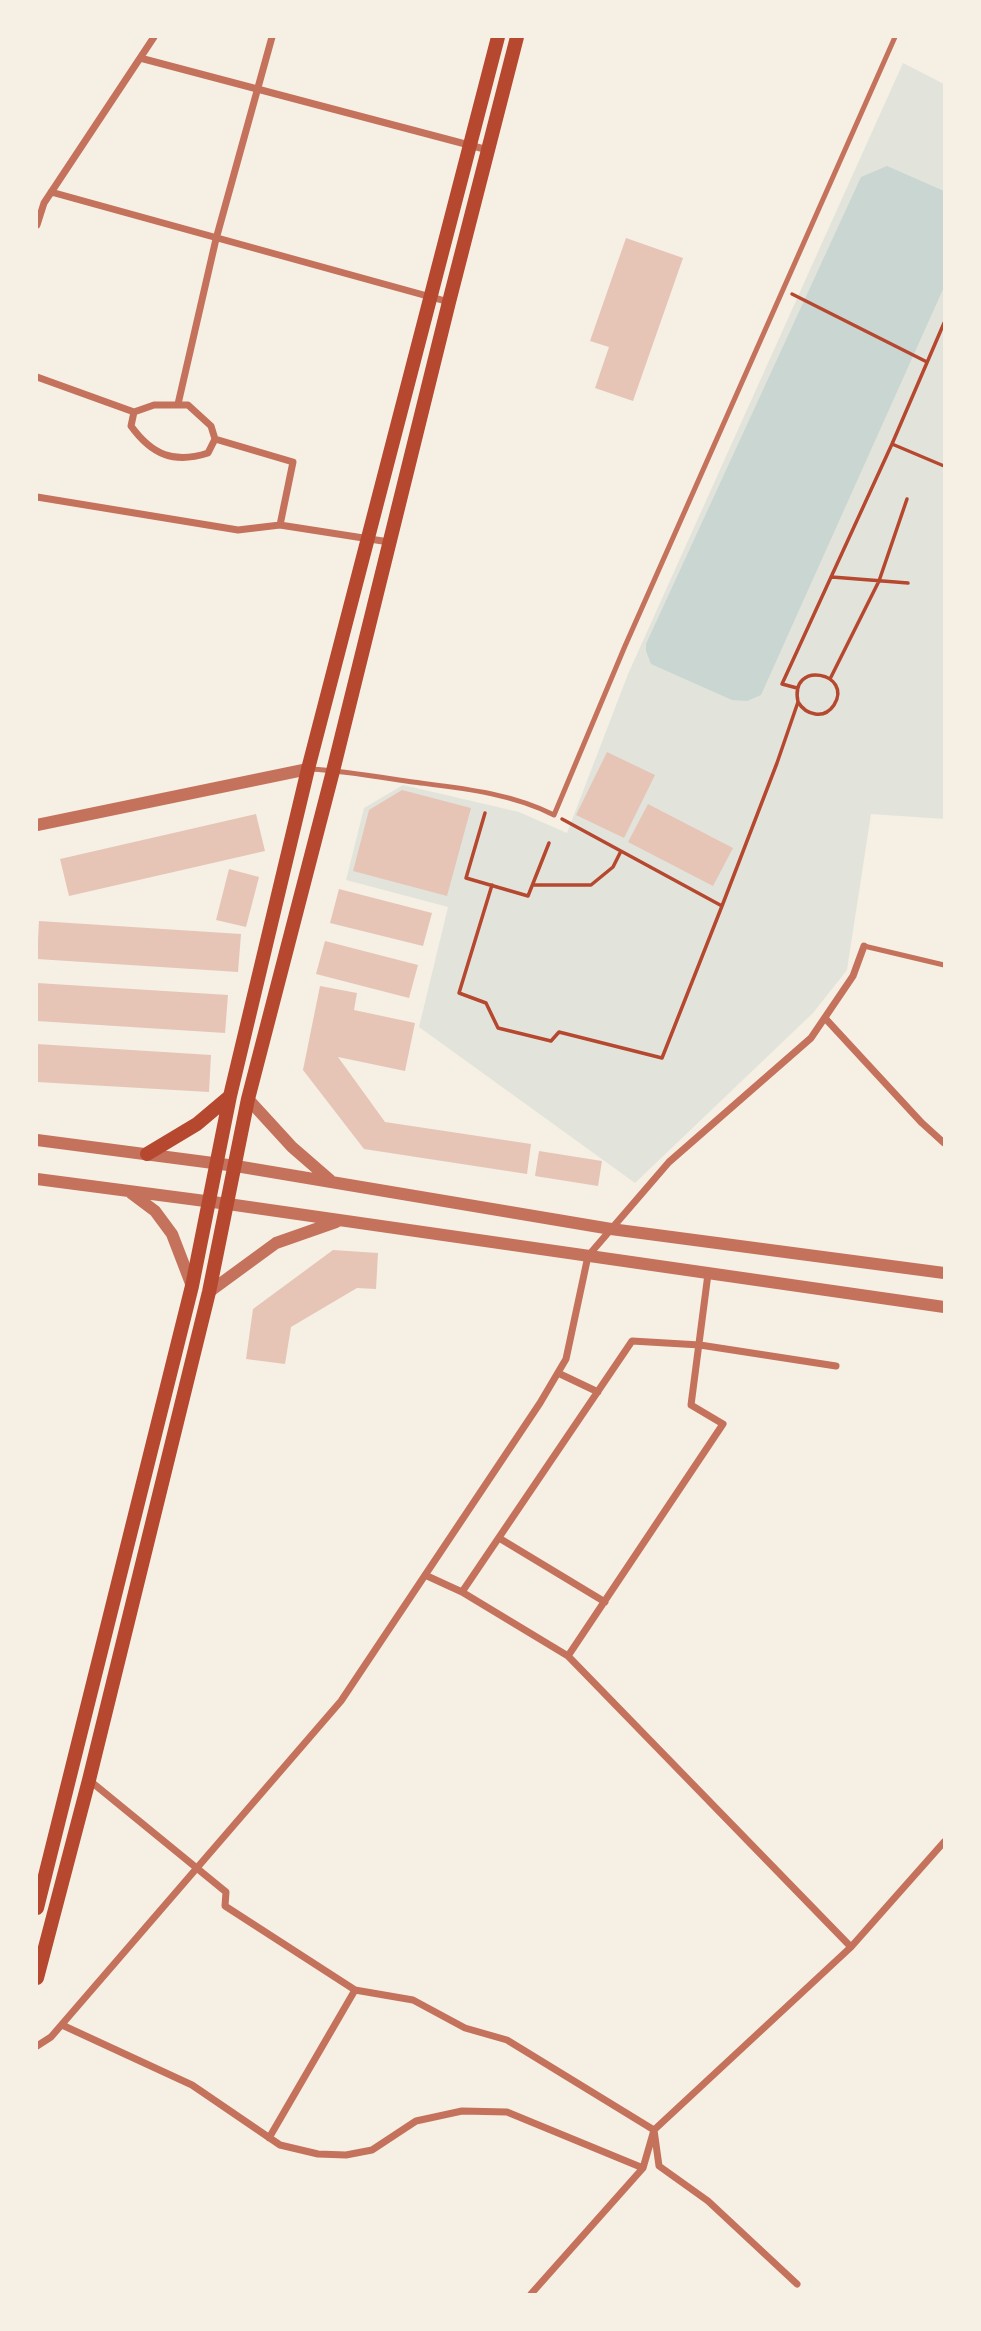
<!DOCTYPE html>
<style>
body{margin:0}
#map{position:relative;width:981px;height:2331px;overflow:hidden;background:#f6efe4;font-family:Overpass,sans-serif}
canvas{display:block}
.frame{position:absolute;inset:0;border:38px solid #f6efe4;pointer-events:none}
</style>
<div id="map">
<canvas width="981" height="2331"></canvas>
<div class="frame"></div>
</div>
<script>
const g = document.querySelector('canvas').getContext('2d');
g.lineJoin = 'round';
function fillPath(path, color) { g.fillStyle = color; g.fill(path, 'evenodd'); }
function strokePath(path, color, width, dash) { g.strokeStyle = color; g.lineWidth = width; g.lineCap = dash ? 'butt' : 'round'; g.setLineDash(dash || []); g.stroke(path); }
fillPath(new Path2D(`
 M903 63 944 84V819L871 814 847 970 813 1013 635 1183 419 1027 448 907 346 880 364 808 403 785 519 812 567 833 628 674Z`), '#e2e4dc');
fillPath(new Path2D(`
 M887 166 944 191V287L761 695 747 701 732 700 651 664 646 651V644L861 177Z`), '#c9d6d2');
fillPath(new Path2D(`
 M626 238 683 258 633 401 595 388 609 347 590 341Z
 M607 752 655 775 624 838 576 815Z
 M402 790 471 808 447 896 353 871 369 810Z
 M648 804 733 848 713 886 628 842Z
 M256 814 265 851 69 896 60 859Z
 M229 869 259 877 246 927 216 920Z
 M339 889 432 913 423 946 330 923Z
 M39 921 241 934 238 972 37 959Z
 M325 941 418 965 409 998 316 974Z
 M37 983 228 995 225 1033 37 1021Z
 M320 986 357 993 354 1010 415 1023 405 1071 338 1057 385 1122 531 1144 527 1174 364 1149 303 1070Z
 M37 1044 211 1055 209 1092 37 1082Z
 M539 1151 602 1161 598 1186 535 1176Z
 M333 1250 378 1253 376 1289 357 1288 291 1327 285 1364 246 1359 253 1309Z`), '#e6c5b7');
strokePath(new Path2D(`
 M792 294 927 362
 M892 444 944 466
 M832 577 908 583
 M830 679 879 581 907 499
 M797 688 782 684 892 444 944 323
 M485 813 466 878 528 896 549 843
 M562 819 722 906 777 763 798 702C789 659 854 673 834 705 824 720 806 715 798 702
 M492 885 459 993 486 1003 498 1028 551 1041 559 1032 662 1058 722 906
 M533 885H591L613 867 621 851`), '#b5482f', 3.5);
strokePath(new Path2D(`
 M311 769C345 771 379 777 413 782 460 788 511 793 554 815L625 646 895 37
 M864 946 944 965`), '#c5725c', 5);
strokePath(new Path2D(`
 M140 58 488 150
 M51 192 449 302
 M37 225 44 203 154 37
 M37 377 134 412 154 405H188L211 426 215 439 208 453C174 464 152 455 131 426L134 412
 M178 404 216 239 272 37
 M215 439 293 462 280 525
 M37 497 238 530 280 525 389 542
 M825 1018 922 1123 944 1143
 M558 1373 598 1392
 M499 1538 605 1602
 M425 1575 462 1592 568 1656 851 1947
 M462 1592 632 1341 700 1345 836 1366
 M568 1656 723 1424 691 1405 708 1274
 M89 1780 226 1892 225 1906 355 1990 413 2000 465 2028 507 2040 654 2130 659 2166 708 2201 797 2284
 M62 2025 192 2085 280 2145 318 2154 346 2155 372 2150 416 2121 462 2111 507 2112 643 2168
 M37 2046 51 2037 341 1701 540 1403 566 1359 588 1256 669 1162 811 1038 853 976 864 946
 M269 2138 355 1990
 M531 2294 643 2168 654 2130 851 1947 944 1842`), '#c5725c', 7);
strokePath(new Path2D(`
 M37 825 308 769
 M248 1099 292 1147 330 1180
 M37 1140 236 1166 611 1229 944 1273
 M37 1179 228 1204 944 1307
 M131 1193 155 1211 172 1234 192 1286
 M209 1292 276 1243 336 1222`), '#c5725c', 12);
strokePath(new Path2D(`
 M147 1154 197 1124 229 1097
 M37 1908 192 1286 230 1096 308 769 498 37
 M37 1978 89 1780 209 1292 248 1099 333 771 449 302 517 37`), '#b5482f', 14);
</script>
